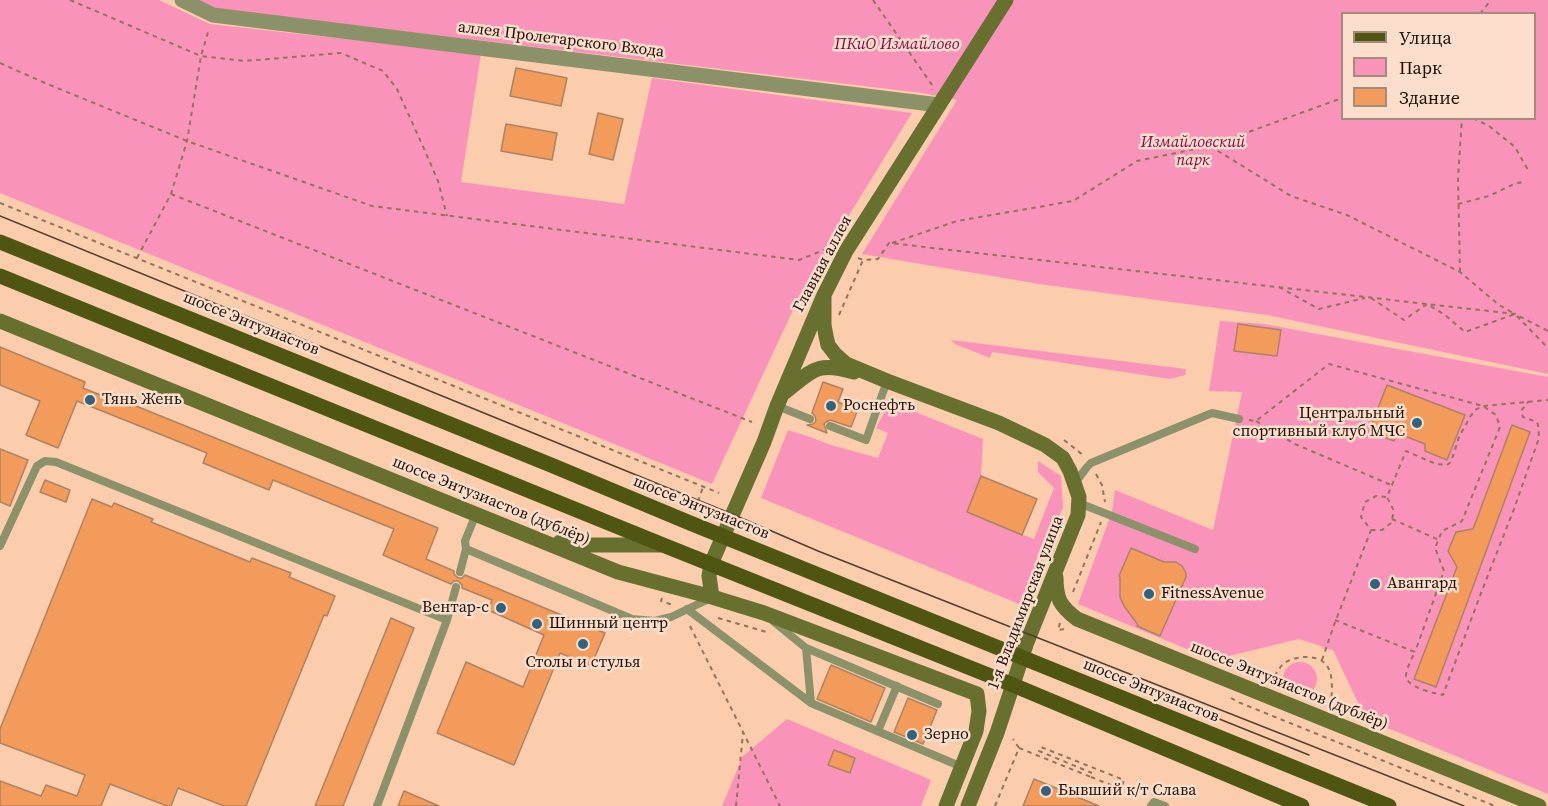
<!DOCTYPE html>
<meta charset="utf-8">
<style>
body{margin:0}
#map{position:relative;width:1548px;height:806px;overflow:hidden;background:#fbcdac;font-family:"Source Serif 4",serif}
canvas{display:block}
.legend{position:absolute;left:1341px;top:12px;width:195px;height:108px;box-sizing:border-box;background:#fbdecb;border:2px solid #a38c7c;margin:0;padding:8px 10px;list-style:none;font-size:18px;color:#201005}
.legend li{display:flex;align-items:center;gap:12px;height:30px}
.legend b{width:30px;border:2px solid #a38c7c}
</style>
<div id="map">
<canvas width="1548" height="806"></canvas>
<ul class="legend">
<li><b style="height:8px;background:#4e5612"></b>Улица</li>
<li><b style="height:16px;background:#f993ba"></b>Парк</li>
<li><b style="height:16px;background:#f29b5b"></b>Здание</li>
</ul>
</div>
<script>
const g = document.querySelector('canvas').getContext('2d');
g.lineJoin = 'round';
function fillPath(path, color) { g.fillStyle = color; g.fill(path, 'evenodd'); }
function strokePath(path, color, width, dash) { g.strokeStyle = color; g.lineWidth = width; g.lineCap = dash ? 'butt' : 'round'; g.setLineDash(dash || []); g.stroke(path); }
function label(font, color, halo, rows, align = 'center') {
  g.font = font + ' "Source Serif 4",serif'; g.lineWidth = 5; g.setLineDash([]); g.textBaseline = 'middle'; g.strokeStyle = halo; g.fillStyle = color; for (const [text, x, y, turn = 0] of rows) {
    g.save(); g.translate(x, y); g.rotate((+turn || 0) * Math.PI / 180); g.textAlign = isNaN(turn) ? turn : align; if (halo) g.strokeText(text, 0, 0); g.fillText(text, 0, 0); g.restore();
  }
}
fillPath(new Path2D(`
 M0 0H159L210 24 481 54 461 182 624 204 652 78 912 113 800 295 712 484 0 193Z
 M196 0H1548V374L1267 315 1039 284 862 254 957 100 922 93 216 9ZM1342 14H1534V118H1342Z
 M1220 321 1264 324 1548 377V794L1349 712H1368L1361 709 1333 650 1321 648 1324 647 1299 639 1229 656 1241 669 1216 661 1078 604 1112 512 1115 490 1213 530 1242 392 1209 391Z
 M951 340 1186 369 1185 375 1170 379 992 352 990 358 955 344Z
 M890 402 983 439 981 476 967 512 1034 539 1054 488 1038 472V461L1061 476 1063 507 1024 606 761 498 788 430 810 437 831 445 878 458 888 433 876 428Z
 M1283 679a17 17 0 1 1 34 0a17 17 0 1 1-34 0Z
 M787 719 931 780 921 806H722L743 756Z`), '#f993ba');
const building = new Path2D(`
 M516 68 567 78 561 106 510 96Z
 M598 113 623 119 613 160 589 154Z
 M506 124 557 133 552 160 501 151Z
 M1238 324 1281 330 1277 356 1234 351Z
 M0 347 85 382 83 388 130 407 131 404 438 528 426 559 454 571V574L458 578H462L465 575 605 633 591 666 560 653 514 765 437 733 466 662 523 687 544 635 488 610 492 600 462 588V585L458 581H454L451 584 383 555 394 529 273 480 269 490 203 463 207 453 77 401 58 448 26 435 40 401 0 385Z
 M823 382 843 389 838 402 858 409 851 427 830 420 826 422 824 424 827 433 807 425 813 424 816 421 815 416 812 413Z
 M1387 385 1465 415 1447 460 1425 451V444L1397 433 1394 441 1369 431Z
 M1512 425 1530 432 1436 687 1414 679 1457 567 1448 551 1456 532 1473 529Z
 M0 449 28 460 10 506 0 502Z
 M981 476 1037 499 1022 535 967 512Z
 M45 480 70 490 66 502 40 492Z
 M92 499 112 507 114 503 153 519 151 522 250 562 252 558 291 573 289 577 335 596 327 616 324 615 246 806H224L178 788 171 806H167L110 784 101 806H0V781L41 796 46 785 77 796 85 775 0 743V729Z
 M1131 548 1164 562H1176L1182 566 1186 573V577L1160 636 1137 626 1138 625 1124 606 1120 597V577L1119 576Z
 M391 618 414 628 343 806H315Z
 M831 665 885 688 871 722 817 699Z
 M908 698 937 710 923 744 894 732Z
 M834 750 855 758 850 773 828 765Z
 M1034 779 1099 806H1023Z
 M404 791 439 806H398Z`);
fillPath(building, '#f29b5b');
strokePath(building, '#ad8264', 1.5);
strokePath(new Path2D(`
 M70 0 201 56 244 61 341 53 383 71 397 89 425 151 438 181 447 216
 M873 0 932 85V90
 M1480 14 1491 0
 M0 63 45 83 187 141 372 206 799 260 831 247
 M1473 118 1489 126 1515 147 1528 170
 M1210 146 1291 196 1347 215 1460 272 1499 305 1513 313
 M171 194 752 422
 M0 203 719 493
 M1458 204 1489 196 1514 184 1523 182
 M892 243 957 221 1073 201 1137 161 1210 146 1342 98
 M137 258 171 194 187 141 201 56 209 29
 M858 258 863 260 878 259 889 243 1515 314 1548 331
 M1460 272 1458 178 1462 118
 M1279 287 1319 309 1365 298
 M1371 298 1404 320 1427 304 1445 315 1465 332 1515 314 1545 345H1548
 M839 315 863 260
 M1249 420 1256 421 1329 364 1483 406 1496 415 1500 427 1462 521 1442 531 1435 548 1444 571 1415 652
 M1256 421 1295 444 1391 485
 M1064 440 1083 455
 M1096 474 1102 485 1105 502
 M695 510 703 487
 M1392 519 1439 540
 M1371 530H1382L1391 523 1394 511 1387 497
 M1073 592 1101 522
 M662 598 661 601 673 605
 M718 618 770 633
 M1335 620 1415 652C1412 658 1407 667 1406 675 1405 687 1433 693 1443 695L1481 593 1514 509 1539 438 1538 425 1537 422 1523 417 1521 411 1529 401
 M1060 623 1058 630 1065 629
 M690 626 780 806
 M1322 660 1334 625 1371 530 1361 517 1365 502 1376 496 1387 497 1406 451 1436 464 1447 465 1451 462 1459 437 1470 417 1475 410 1483 406 1548 400
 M1269 683C1275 677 1278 669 1283 664 1289 659 1299 657 1306 657 1337 657 1332 685 1331 707
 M1231 698 1238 702 1495 806
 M1019 748 1091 777V775
 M1091 777 1121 789 1124 780 1041 747 1039 751 1092 773
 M736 806 743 733
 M995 806 1019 748 1013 739`), '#93735c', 2, [4.5, 4.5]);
strokePath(new Path2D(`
 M777 406 810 419
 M830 426 866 440 887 381
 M1075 483 1087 467 1091 463 1212 413 1239 419
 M1079 503 1195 549
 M476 514 465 541 466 549 632 619 655 621 671 617 709 599
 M0 546 37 466 45 461 56 462 447 620
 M460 572 466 549
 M687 609 811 703
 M774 622 806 648 811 703 962 767
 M806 648 938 704
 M878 731 897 686
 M377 806 447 620 456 587
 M1151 806 1154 802 1165 806`), '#8b9269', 8);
strokePath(new Path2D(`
 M182 0 213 15 939 105`), '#8b9269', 15);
strokePath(new Path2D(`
 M824 295V325L826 336 828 345 835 354 846 364 887 381 999 423 1045 445 1063 458 1070 471 1079 497 1078 515 1027 642 997 733 968 806
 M0 321 618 572 712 597 764 613 977 694 979 711 976 731 946 806
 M785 392C813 370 816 361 854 372
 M560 542 582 545H661
 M1056 577C1056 599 1060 606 1077 619L1539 806
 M712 597 709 576 711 564 764 442 777 406 824 295 846 251 1006 0`), '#67702f', 15);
strokePath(new Path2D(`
 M0 242 551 465 690 523 1389 806
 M0 276 663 545 1013 685 1302 806`), '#4e5612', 15);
strokePath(new Path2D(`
 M0 216 732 514 818 551 1464 806
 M1142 688 1309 755`), '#543d2d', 1.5);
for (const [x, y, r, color] of [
 [90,400,6,"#306380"],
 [831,406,6,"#306380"],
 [1417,423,6,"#306380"],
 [1375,584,6,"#306380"],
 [1149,594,6,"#306380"],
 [501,608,6,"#306380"],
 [537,624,6,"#306380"],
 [583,644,6,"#306380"],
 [912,735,6,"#306380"],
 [1046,791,6,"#306380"]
]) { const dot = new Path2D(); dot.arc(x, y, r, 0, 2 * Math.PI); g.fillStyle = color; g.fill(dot); strokePath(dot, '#fbdecb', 2); }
label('16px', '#201005', '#fbdecb', [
 ["аллея Пролетарского Входа",561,40,7],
 ["Главная аллея",823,264,-62],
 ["шоссе Энтузиастов",251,324,22],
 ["шоссе Энтузиастов (дублёр)",491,501,22],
 ["шоссе Энтузиастов",701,508,22],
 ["1-я Владимирская улица",1026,603,-69],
 ["шоссе Энтузиастов (дублёр)",1289,686,22],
 ["шоссе Энтузиастов",1151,691,22]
]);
label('italic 16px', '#86084c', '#fbdecb', [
 ["ПКиО Измайлово",897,45],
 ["Измайловский",1193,143],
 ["парк",1193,161]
]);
label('16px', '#201005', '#fbdecb', [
 ["Тянь Жень",102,400],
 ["Роснефть",843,406],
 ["Центральный",1405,414,"right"],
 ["спортивный клуб МЧС",1405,432,"right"],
 ["Авангард",1387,584],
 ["FitnessAvenue",1161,594],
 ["Вентар-с",489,608,"right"],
 ["Шинный центр",549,624],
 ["Столы и стулья",583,663,"center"],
 ["Зерно",924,735],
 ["Бывший к/т Слава",1058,791]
], 'left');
</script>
